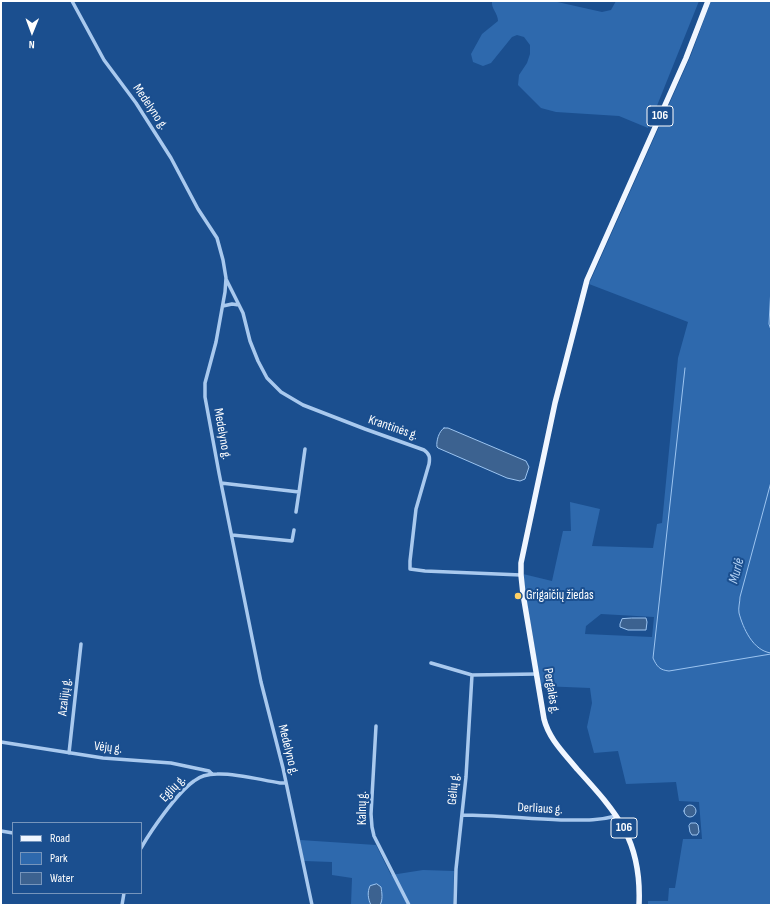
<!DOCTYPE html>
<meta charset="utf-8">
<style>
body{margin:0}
#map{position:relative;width:772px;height:906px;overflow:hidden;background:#1b4f8f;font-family:"Sofia Sans Condensed",sans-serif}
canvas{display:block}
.frame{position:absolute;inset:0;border:2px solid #fff;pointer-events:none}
.legend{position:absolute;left:12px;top:822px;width:130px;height:72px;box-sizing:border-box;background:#1b4f8f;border:1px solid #7695bc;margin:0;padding:5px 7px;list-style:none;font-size:12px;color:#fff}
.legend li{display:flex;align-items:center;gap:8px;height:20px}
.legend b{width:20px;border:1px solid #7695bc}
.north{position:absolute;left:12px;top:12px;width:40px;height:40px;-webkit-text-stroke:3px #1b4f8f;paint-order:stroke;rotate:181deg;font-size:11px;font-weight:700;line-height:16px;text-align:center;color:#fff}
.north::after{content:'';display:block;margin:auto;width:14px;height:18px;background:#fff;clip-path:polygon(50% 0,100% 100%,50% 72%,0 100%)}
</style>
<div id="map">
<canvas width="772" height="906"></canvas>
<div class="frame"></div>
<ul class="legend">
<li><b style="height:5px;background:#f0f6ff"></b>Road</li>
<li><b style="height:11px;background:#2e69ad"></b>Park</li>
<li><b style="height:11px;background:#3c6290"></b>Water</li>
</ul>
<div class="north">N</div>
</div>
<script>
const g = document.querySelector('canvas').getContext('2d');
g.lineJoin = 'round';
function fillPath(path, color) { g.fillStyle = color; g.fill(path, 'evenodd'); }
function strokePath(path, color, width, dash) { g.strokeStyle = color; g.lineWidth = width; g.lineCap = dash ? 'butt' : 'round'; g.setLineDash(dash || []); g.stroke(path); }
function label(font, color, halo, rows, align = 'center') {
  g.font = font + ' "Sofia Sans Condensed",sans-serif'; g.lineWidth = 4; g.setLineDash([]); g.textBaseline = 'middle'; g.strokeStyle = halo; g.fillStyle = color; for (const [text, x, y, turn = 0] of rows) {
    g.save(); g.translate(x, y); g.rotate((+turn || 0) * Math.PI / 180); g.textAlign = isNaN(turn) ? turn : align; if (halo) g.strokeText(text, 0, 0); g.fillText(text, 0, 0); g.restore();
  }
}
fillPath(new Path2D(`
 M492 1H553L602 12 611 10 616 1H699L648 128 619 116 556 112 541 108 518 85 519 75 527 63 530 54V45L524 37 517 35 512 37 491 63 483 66 473 62 471 54 482 34 498 21C498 13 491 9 492 1Z
 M711 1H771V905H648V901H668L669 888H675L683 839H702L699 802 679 801 676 782 626 784 618 751 594 753 587 727 592 703 590 688 541 686 525 591 523 574 552 581 563 531H571L570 502 600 509 592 546 653 548 657 524 662 523 678 358 688 322 589 284 691 55ZM601 614 654 617 652 637 585 634 586 626Z
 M300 840 376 845 391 875 423 870 454 871 453 905H380L382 895 380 886 369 889 368 898 371 905H351L352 878 332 875V862L304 861Z`), '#2e69ad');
const water = new Path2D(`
 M444 428H448L526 461 529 467 525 479 520 481 507 478 438 448 437 447C436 441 439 431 444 428Z
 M632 618H646L647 622 646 630H628L620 627V624L622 619Z
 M684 811a6 6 0 1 1 12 0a6 6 0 1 1-12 0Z
 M691 823H696L698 825 699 832 697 835H692L690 832 689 826Z
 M377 884 381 887C382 893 383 900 380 905H371C368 899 367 892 370 886Z`);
fillPath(water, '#3c6290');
strokePath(water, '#9cc4f0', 1);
strokePath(new Path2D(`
 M771 287 769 324 771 330
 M685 368 653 658C657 667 660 670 669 671L771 654
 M771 482 740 597C740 602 738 608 739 613 743 628 753 651 771 653`), '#9cc4f0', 1);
strokePath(new Path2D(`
 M72 1 104 60 136 103 171 158 198 209 217 238 223 260 226 278 225 292 216 342 205 383V397L219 473 261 682 283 768 312 905
 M226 279 243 313 250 341 258 361 267 378 281 392 303 405 365 429 424 450C430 454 430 458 429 464L416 509 410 561V569L425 571 521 575
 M223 306 232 304 239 305
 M221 483 299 492 296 512
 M299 492 305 449
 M232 535 292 541 294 530
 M431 663 472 675 537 674
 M376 726 371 814 372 827 374 836 409 905
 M1 742 103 758 171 763 209 771 212 774
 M69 753 81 644
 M462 815C495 815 528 819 561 820 580 820 598 821 616 816
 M1 831 13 833
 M141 848C152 829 177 793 194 781 200 776 209 774 217 774 236 773 261 780 280 783H286
 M122 905 124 893
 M455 905 456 869 466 777 472 675`), '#a9c9ee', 3.5);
strokePath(new Path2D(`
 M639 905C642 841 618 814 577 769 564 753 549 739 544 719L523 594 521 575V563L555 403 587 280 686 58 708 1`), '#f0f6ff', 5.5);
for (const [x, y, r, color] of [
 [518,596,4,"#ffd166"]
]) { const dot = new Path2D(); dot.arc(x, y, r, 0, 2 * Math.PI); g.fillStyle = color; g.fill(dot); strokePath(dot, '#1b4f8f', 1.5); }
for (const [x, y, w] of [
 [660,116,26],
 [624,828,26]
]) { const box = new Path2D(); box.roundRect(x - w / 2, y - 10, w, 20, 3); g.fillStyle = '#1b4f8f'; g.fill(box); strokePath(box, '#fff', 1); }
label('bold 12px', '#fff', null, [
 ["106",660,116],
 ["106",624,828]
]);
label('13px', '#fff', '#1b4f8f', [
 ["Medelyno g.",150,107,56],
 ["Krantinės g.",393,428,19],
 ["Medelyno g.",222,434,80],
 ["Pergalės g.",551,691,81],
 ["Azalijų g.",65,697,-84],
 ["Vėjų g.",108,748,6],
 ["Medelyno g.",288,750,76],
 ["Eglių g.",173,789,-47],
 ["Gėlių g.",454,789,-85],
 ["Kalnų g.",363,808,-90],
 ["Derliaus g.",540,809,3]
]);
label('13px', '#fff', '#1b4f8f', [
 ["Grigaičių žiedas",526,596]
], 'left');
label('italic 14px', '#b5d3f5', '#1b4f8f', [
 ["Murlė",737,571,-75]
]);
</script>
